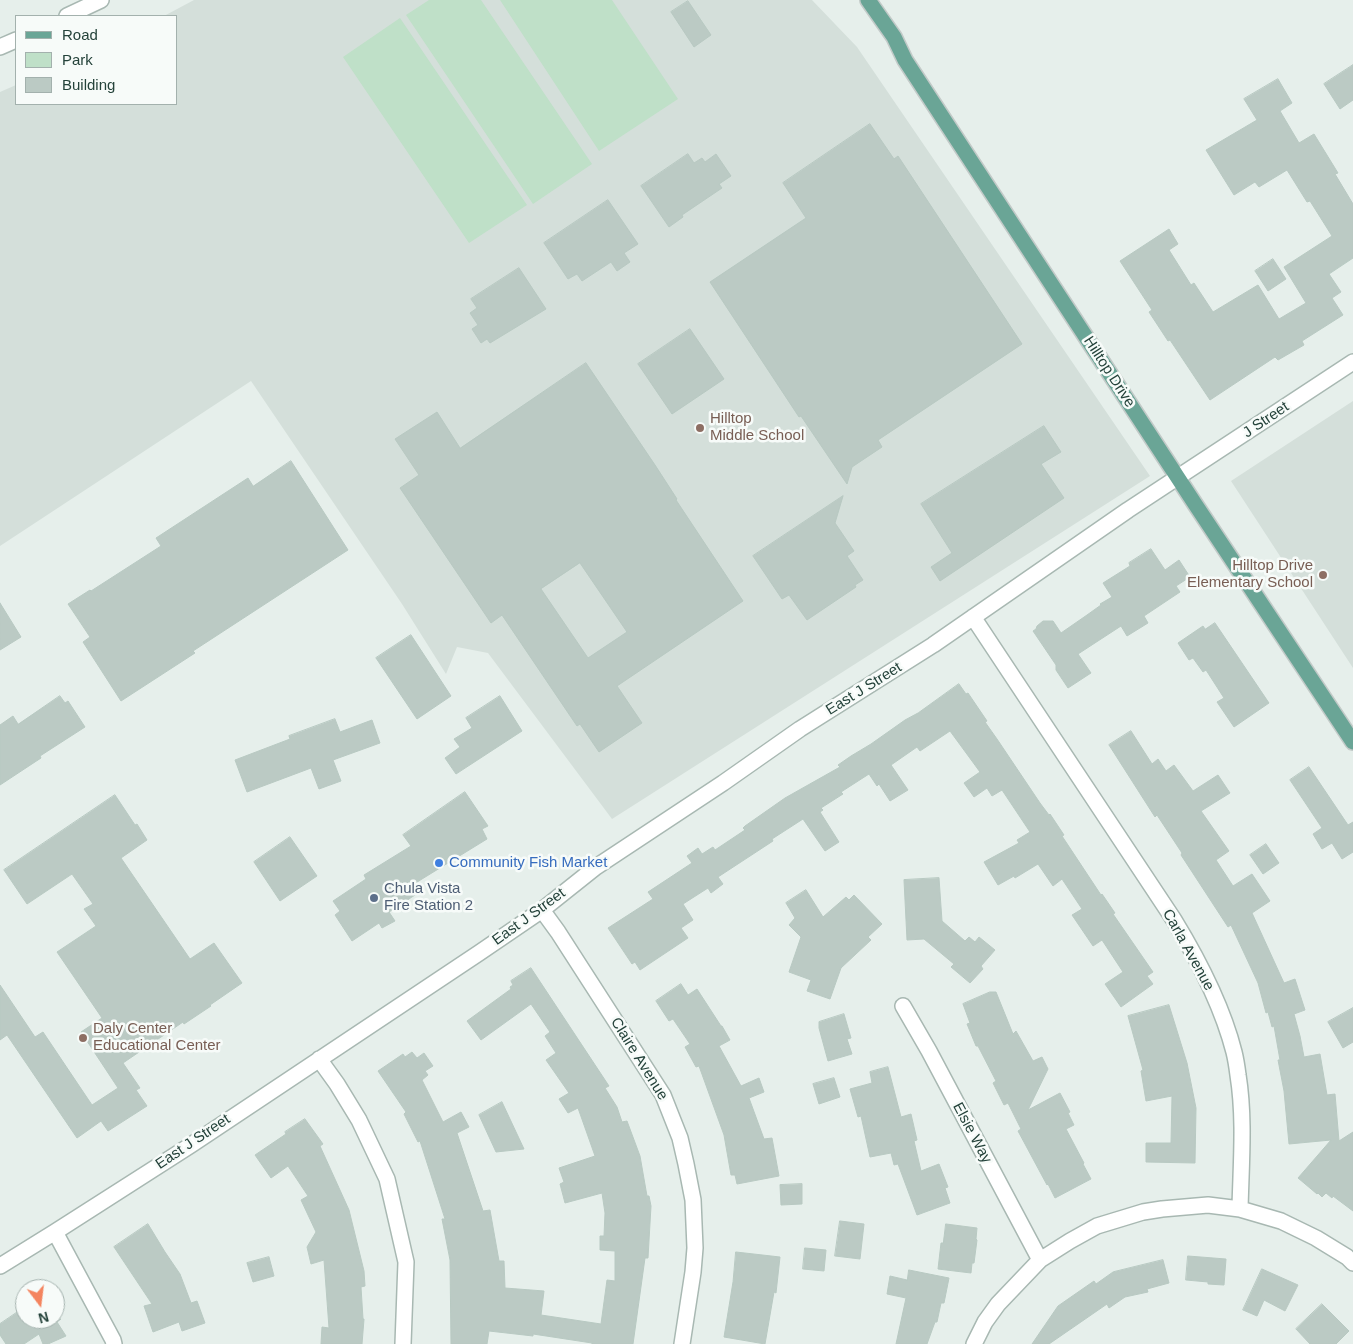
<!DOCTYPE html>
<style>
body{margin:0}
#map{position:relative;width:1353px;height:1344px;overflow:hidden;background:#e6efeb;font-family:Helvetica,sans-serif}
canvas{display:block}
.legend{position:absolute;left:15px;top:15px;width:162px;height:90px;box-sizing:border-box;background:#f7fbf9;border:1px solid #a3b1ad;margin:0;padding:6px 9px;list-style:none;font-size:15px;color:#24423a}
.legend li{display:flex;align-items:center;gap:10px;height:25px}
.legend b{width:25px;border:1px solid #a3b1ad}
.north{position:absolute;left:15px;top:1279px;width:50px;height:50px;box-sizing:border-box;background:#f7fbf9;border:1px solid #a3b1ad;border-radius:50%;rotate:165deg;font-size:14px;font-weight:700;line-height:20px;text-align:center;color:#24423a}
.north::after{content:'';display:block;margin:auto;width:18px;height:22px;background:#f4845f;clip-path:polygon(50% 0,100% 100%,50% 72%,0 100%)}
</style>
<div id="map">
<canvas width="1353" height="1344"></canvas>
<ul class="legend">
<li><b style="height:6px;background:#6aa596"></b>Road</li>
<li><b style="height:14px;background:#bfe0c8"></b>Park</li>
<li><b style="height:14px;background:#bbcac4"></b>Building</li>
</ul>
<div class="north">N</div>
</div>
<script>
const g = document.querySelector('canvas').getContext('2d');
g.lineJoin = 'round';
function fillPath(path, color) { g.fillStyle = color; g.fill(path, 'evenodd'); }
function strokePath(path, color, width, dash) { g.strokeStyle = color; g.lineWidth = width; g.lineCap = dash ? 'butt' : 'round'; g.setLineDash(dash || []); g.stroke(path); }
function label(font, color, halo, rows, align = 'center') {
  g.font = font + ' Helvetica,sans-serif'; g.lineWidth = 5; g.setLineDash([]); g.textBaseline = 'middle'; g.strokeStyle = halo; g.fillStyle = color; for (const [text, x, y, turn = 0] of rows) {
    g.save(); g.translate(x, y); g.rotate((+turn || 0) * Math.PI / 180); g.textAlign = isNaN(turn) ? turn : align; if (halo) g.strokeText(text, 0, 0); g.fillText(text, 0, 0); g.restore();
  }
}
fillPath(new Path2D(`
 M194 0H812L857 47 1150 476 612 819 488 653 457 647 446 674 402 604 251 381 0 546V92L16 85V104H176V16H164Z
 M1353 401V668L1231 481Z`), '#d4dfda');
fillPath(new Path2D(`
 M429 0H481L592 164 533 204 406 15Z
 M500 0H612L678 99 599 151Z
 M400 18 527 205 469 243 343 57Z`), '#bfe0c8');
const building = new Path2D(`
 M688 1 711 35 694 47 671 12Z
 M1353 65V100L1340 109 1324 84Z
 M1278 79 1292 103 1280 111 1299 143 1314 134 1338 173 1335 174 1353 204V258L1329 274 1341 292 1332 298 1343 315 1302 341 1304 345 1278 360 1275 357 1210 400 1170 340 1168 341 1149 312 1152 310 1120 261 1169 229 1178 244 1169 250 1191 285 1194 283 1213 312 1258 285 1279 319 1306 303 1284 267 1332 236 1310 201 1307 202 1287 170 1259 187 1255 182 1234 195 1206 150 1257 120 1244 99Z
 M870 124 894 159 898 156 1022 344 878 440 882 447 852 467 847 484 801 416 799 417 710 282 806 218 783 183Z
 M688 154 694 163 702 158 705 162 716 154 731 176 719 184 722 188 682 215 683 217 669 227 641 186Z
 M608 200 638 244 624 253 630 262 617 271 611 262 582 281 577 274 568 279 544 243Z
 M1273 259 1286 279 1268 291 1255 271Z
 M519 268 546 309 490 343 487 339 481 343 472 329 478 325 470 313 477 308 471 299Z
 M690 329 724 379 672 414 638 364Z
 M586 363 655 465 677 499 676 500 743 601 617 686 642 723 599 752 580 724 577 726 502 615 491 623 400 488 419 475 395 439 437 412 460 448ZM580 563 627 632 588 658 541 589Z
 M1044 426 1061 452 1041 464 1064 498 940 581 931 567 952 553 921 504Z
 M291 461 348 550 193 651 195 653 121 701 83 642 90 637 68 604 90 590 91 591 161 546 156 538 248 478 253 486Z
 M843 496 835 523 854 551 847 556 863 580 855 585 856 587 807 620 789 595 782 599 753 556Z
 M1151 549 1165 570 1179 560 1190 577 1176 586 1180 592 1144 616 1148 623 1127 636 1121 626 1078 654 1091 673 1068 688 1056 670V665L1033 631 1036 629 1037 626 1043 621H1053L1061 633 1087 615 1101 605 1100 604 1112 597 1103 583 1130 566 1129 563Z
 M0 603 21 637 0 650Z
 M1215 623 1269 703 1234 727 1217 702 1224 698 1206 670 1203 672 1193 658 1189 660 1178 643 1203 626 1205 629Z
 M411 635 451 696 417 719 376 658Z
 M959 684 966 694 968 693 987 721 985 722 997 739 1040 803 1049 815 1050 814 1064 835 1062 836 1101 895 1102 894 1115 913 1113 914 1153 972 1147 976 1153 984 1121 1007 1105 984 1123 972 1102 940 1093 946 1072 915 1082 909 1062 879 1053 886 1038 864 1015 878 1014 876 998 885 984 862 1019 843 1017 840 1030 832 1002 790 992 796 987 788 974 797 964 783 980 772 950 731 920 751 917 747 891 765 908 790 890 801 879 784 877 786 869 774 841 792 843 794 821 808 823 810 820 812 839 842 825 851 803 819 772 839 773 841 718 877 723 884 711 893 708 888 683 904 693 920 681 928 688 938 640 970 635 962 632 964 608 928 653 899 648 892 692 863 687 856 698 848 702 854 713 847 715 850 745 830 743 828 745 826 785 798 840 767 838 765 851 756 871 744 905 720 918 713Z
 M60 696 65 703 68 701 85 727 40 756 41 758 0 785V725L13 716 18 724Z
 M500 696 522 731 456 774 445 758 460 747 454 739 472 728 466 718Z
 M335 719 340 732 372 720 380 743 333 760 341 781 319 789 311 768 247 792 235 760 290 739 289 736Z
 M1131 731 1152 764 1158 759 1166 771 1174 765 1193 791 1218 775 1230 793 1201 811 1229 851 1216 860 1233 886 1252 874 1270 901 1252 913 1284 983 1295 979 1305 1010 1294 1014 1300 1036 1304 1057 1320 1054 1327 1095 1335 1094 1339 1141 1353 1132V1211L1333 1196 1332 1198 1326 1193 1322 1197 1318 1193 1317 1194 1298 1178 1331 1140 1289 1144 1284 1091 1278 1060H1280L1274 1026 1272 1027 1268 1012 1266 1013 1258 983 1231 925 1228 927 1181 855 1182 853 1157 815 1155 817 1109 745Z
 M1309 767 1348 825 1353 822V852L1342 859 1332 843 1322 849 1313 834 1322 828 1290 780Z
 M465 792 488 826 482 829 487 839 409 887 415 895 389 912 395 921 382 928 379 923 352 941 335 915 340 911 333 901 366 879 364 875 411 846 403 835Z
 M115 795 135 825 137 824 147 840 121 858 190 959 214 943 242 983 210 1005 211 1006 184 1024 183 1022 123 1063 140 1088 136 1090 147 1106 108 1131 101 1121 77 1138 7 1035 0 1040V985L35 1037 43 1032 92 1105 118 1088 81 1032 102 1018 57 952 96 926 84 909 93 904 72 874 27 904 4 870Z
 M290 837 317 876 280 901 254 862Z
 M1266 844 1279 863 1263 874 1250 855Z
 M939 878 942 921 965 941 969 937 975 942 979 937 995 950 981 966 983 969 970 983 951 967 954 964 924 939 907 940 904 880Z
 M806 890 823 917 846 897 849 900 854 895 882 924 868 937 871 940 841 968 830 999 807 991 811 980 789 972 801 937 789 925 795 918 786 903Z
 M531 968 609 1086 605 1088 617 1107 622 1122 627 1121 640 1156 647 1196H649L651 1206 648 1258H645L633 1344H592V1343L533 1334V1336L489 1331 487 1344H451L450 1260 442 1219H445L420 1141 418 1142 404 1114 406 1112 378 1071 403 1054 405 1057 412 1052 417 1058 424 1053 433 1066 425 1071 428 1075 422 1080 443 1122 461 1112 469 1127 457 1133 483 1211 490 1210 499 1261H504L505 1288 544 1291 541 1315 601 1324 607 1280 615 1281V1251L600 1250V1236H604L605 1213 602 1193 565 1203 560 1184 564 1182 559 1168 595 1156 578 1108 568 1113 559 1099 569 1093 546 1060 556 1053 545 1036 550 1032 531 1004 481 1040 467 1021 511 989 510 987 513 985 511 981Z
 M681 984 688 995 697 989 721 1026H722L730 1040 719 1046 741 1086 759 1078 764 1092 749 1098 764 1139 772 1138 779 1176 737 1184 735 1175H731L724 1135 699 1066 696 1067 685 1047 690 1044 673 1019 669 1021 656 1001Z
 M990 992H996L1013 1034 1016 1031 1033 1061 1042 1057 1048 1069 1028 1110 1060 1093 1070 1112 1068 1113 1074 1125 1066 1129 1084 1163 1083 1164 1091 1179 1055 1198 1048 1184 1047 1185 1018 1131 1021 1129 1008 1103 1004 1105 993 1083 996 1081 978 1046H976L967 1024 970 1023 963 1004Z
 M1169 1005 1187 1063 1196 1108 1195 1163 1146 1162V1143H1171L1172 1096 1146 1101 1141 1071 1143 1070 1128 1016Z
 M1353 1008V1042L1343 1048 1328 1022Z
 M844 1014 851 1038 847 1039 852 1054 828 1061 819 1028V1022Z
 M888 1067 901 1117 911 1114 917 1140 914 1141 921 1171 939 1164 948 1187 945 1188 950 1203 917 1215 898 1164 894 1165 891 1153 870 1157 861 1116 858 1117 850 1089 872 1083 870 1072Z
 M834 1078 840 1097 819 1104 813 1084Z
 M502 1102 524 1149 496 1152 479 1115Z
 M305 1119 323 1144 320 1146 349 1210 364 1271 365 1286 361 1287 363 1319H364L362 1344H321L322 1327 329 1328 324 1260 311 1264 307 1247 316 1232 301 1200 308 1196 288 1166 271 1178 255 1155 286 1134 285 1132Z
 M802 1184V1204L781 1205 780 1185Z
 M840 1221 864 1224 860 1259 835 1256Z
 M148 1224 165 1252 180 1274 191 1303 197 1301 205 1323 182 1331 179 1322 153 1332 144 1306 152 1304 114 1247Z
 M946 1224 977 1228 976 1239 977 1240 974 1263H972L971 1273 938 1269 941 1243H943Z
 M805 1248 826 1250 824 1271 803 1269Z
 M736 1252 780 1257 776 1293 774 1292 765 1344 724 1337 733 1282Z
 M1188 1256 1226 1259 1224 1285 1208 1284V1282L1186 1280Z
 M269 1257 274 1276 253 1282 247 1263Z
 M1163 1260 1169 1283 1147 1289 1148 1292 1125 1297 1109 1308 1107 1304 1049 1344H1032L1058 1306 1094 1281 1096 1284 1113 1272Z
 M1262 1269 1298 1285 1285 1311 1264 1300 1257 1316 1243 1310Z
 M909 1270 949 1278 944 1303H941L937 1322H935L927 1344H896L906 1298 887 1294 890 1276 907 1280Z
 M1322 1304 1349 1331 1336 1344H1310L1296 1329Z
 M25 1307V1319H61L57 1322 66 1336 48 1344H43L39 1334 24 1344H6L0 1335V1324Z`);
fillPath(building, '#bbcac4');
strokePath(building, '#b8c9c2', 1);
const minor = new Path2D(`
 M67 16 101 0
 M0 47 16 40
 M973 617 1174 920C1199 961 1222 1005 1234 1052 1236 1060 1237 1067 1238 1075 1245 1119 1241 1164 1240 1209
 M542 910 558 932 663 1095 680 1138 686 1164 693 1200 695 1248 693 1272 682 1344
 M903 1006 929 1051 1040 1260
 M319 1059 337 1084 359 1120 387 1179 406 1262 403 1344
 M55 1232 113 1340 114 1344
 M0 1266 55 1232 191 1145 479 953 542 910 596 867 723 783 800 729 933 645 1128 510 1353 362
 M974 1344 985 1322 998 1304 1040 1260 1070 1241 1097 1226 1143 1212 1162 1209 1208 1205 1240 1209 1281 1221 1316 1238 1347 1257 1353 1263`);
const major = new Path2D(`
 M868 0 894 37 905 60 1195 504 1353 742`);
strokePath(minor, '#a8b8b2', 18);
strokePath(major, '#c2cac8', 18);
strokePath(minor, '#fff', 15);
strokePath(major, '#6aa596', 15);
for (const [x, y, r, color] of [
 [700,428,5,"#8d6e63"],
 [1323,575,5,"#8d6e63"],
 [439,863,5,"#3f7fe0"],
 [374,898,5,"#5c6f8a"],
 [83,1038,5,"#8d6e63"]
]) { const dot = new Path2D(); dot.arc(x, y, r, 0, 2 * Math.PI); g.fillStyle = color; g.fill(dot); strokePath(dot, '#f7fbf9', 2); }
label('15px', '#24423a', '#f7fbf9', [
 ["Hilltop Drive",1109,372,57],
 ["J Street",1266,420,-34],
 ["East J Street",864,689,-32],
 ["East J Street",529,917,-36],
 ["Carla Avenue",1188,950,61],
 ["Claire Avenue",639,1059,58],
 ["Elsie Way",972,1133,62],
 ["East J Street",193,1142,-34]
]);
label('15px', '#785e54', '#f7fbf9', [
 ["Hilltop",710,419],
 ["Middle School",710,436],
 ["Hilltop Drive",1313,566,"right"],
 ["Elementary School",1313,583,"right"],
 ["Daly Center",93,1029],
 ["Educational Center",93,1046]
], 'left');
label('15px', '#366cbe', '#f7fbf9', [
 ["Community Fish Market",449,863]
], 'left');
label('15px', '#4e5e75', '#f7fbf9', [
 ["Chula Vista",384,889],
 ["Fire Station 2",384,906]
], 'left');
</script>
